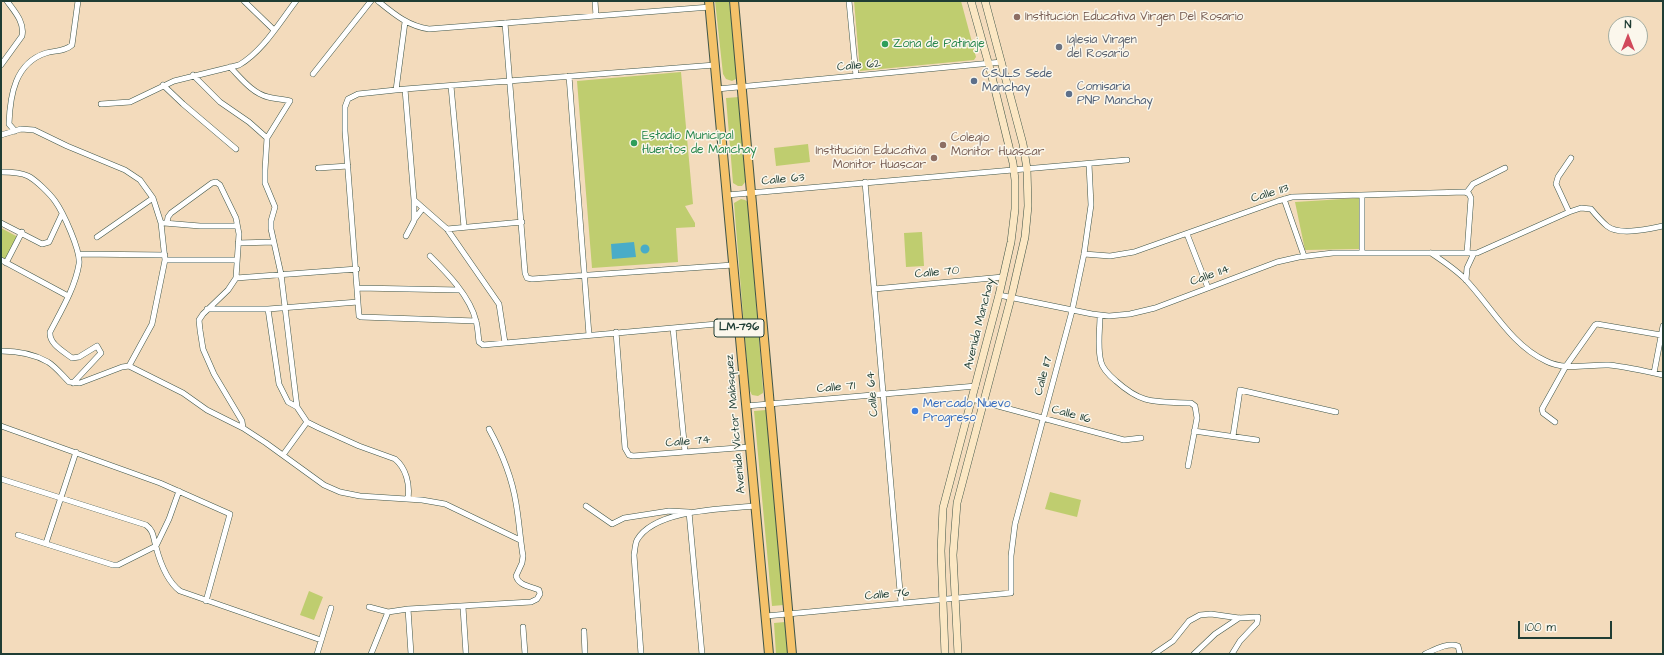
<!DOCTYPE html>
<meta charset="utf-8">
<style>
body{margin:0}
#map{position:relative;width:1664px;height:655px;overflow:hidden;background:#f3dbbc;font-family:"Architects Daughter",sans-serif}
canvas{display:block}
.frame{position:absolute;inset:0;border:2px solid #1f3d34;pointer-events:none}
.north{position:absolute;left:1608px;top:16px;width:40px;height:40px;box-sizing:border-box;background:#fbf7ec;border:1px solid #a3ada2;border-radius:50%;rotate:0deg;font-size:11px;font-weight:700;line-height:16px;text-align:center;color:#1f3d34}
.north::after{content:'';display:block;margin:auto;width:14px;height:18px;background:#d1495b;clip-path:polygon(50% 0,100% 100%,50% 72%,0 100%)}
.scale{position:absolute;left:1518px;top:621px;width:94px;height:18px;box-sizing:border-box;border:2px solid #1f3d34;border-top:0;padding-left:5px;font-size:12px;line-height:14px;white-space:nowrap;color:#1f3d34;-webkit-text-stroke:3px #fbf7ec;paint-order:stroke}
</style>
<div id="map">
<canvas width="1664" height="655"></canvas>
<div class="frame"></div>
<div class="north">N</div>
<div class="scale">100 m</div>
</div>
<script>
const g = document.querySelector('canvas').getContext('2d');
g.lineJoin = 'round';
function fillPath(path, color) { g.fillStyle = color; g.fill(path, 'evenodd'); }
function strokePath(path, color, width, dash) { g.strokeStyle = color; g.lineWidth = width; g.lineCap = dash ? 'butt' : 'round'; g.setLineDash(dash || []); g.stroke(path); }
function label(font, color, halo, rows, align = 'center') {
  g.font = font + ' "Architects Daughter",sans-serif'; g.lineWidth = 3; g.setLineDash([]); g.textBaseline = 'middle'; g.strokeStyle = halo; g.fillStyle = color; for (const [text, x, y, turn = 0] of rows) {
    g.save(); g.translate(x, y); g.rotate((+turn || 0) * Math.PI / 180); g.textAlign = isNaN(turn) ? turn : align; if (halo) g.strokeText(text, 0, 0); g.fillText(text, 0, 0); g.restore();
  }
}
fillPath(new Path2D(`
 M715 1H729L738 75 736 79 732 81 726 79 723 74Z
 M854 1H961L976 57 974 60 860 71Z
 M681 72 693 204 685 206 695 223V227L676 228 678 262 592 268 577 81Z
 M739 97 746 181 742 186H738L733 183 726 98Z
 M808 144 810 162 776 166 774 148Z
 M1359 198V249L1305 250 1295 202Z
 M741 199 745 200 748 202 763 389V393L758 396 752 395 749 389 734 203Z
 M1 228 18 237 6 260 1 257Z
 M922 232 924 266 906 267 904 233Z
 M766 410 784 605 772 606 754 411Z
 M1050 492 1081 500 1077 517 1045 509Z
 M309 591 323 597 314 620 300 615Z
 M785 622 788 654H776L774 623Z`), '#bfcd6f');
fillPath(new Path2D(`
 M634 242 636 257 612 259 611 244Z
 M640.5 249a4.5 4.5 0 1 1 9 0a4.5 4.5 0 1 1-9 0Z`), '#49acc8');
const street = new Path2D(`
 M244 1 274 30
 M378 1C394 14 408 26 429 29L710 7
 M595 1 596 16
 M849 1 856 76
 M505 23 525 273 527 278 532 279 733 265
 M1 65 22 36C25 22 14 11 7 1
 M230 67C241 78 252 93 268 97 275 99 283 99 290 101L267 138 265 170V183L275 207 271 221V229L281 274 297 407 307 422 319 428 359 446 395 459C406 468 410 484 408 498
 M313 74 371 1
 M193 75 220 102 249 122 267 138
 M569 76 589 335
 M163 85 183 104 236 149
 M451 86 464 227
 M405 89 414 200 447 229 499 304 505 343
 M717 89 1002 62
 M396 90 405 22
 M101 104 130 102 174 81 239 65C263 51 279 23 296 1
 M15 131 9 124C10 95 15 63 46 53 56 50 64 52 72 45L78 1
 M1 135 21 129 34 130 67 146 125 170 140 180 153 198 161 223 165 260 152 324 129 366 122 367 80 383 69 382C62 375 56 367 48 362 34 354 17 351 1 351
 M318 168 348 166
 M1 172C10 172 20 172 28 176 36 180 50 194 55 201 63 212 81 251 79 264 75 288 61 311 50 332 49 344 63 351 72 358L79 357 97 346 101 353 73 383
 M865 182 901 603
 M1467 192 1473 184 1505 168
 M727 195 1127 160
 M1362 195V253
 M1284 199 1304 256
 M1569 212 1556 184 1558 177 1571 158
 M414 220 423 208
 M1 223 42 244 49 242 62 214
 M164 223 200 226H237
 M167 223 168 217 171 213 212 183 216 182 220 185 236 218 239 234 236 278 228 290 203 314 199 320 200 330 203 349 214 374 242 421 243 428
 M447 229 522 222
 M1187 234 1208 288
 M406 236 414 221V200
 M97 237 153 198
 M238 243 274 242
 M1431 253C1443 261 1455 269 1465 279 1491 306 1511 345 1546 361 1565 371 1589 364 1609 365 1627 367 1645 371 1663 375
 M79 254 165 255
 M1084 254 1110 256 1134 252 1278 201 1292 197 1465 192 1469 194 1471 198 1467 253
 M430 256C447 273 470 296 476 321 478 328 478 335 479 342L483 345 739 322
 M1 260 68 296
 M165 260H236
 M6 263 22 232
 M236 278 357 269
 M1466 280 1467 268 1474 253
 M358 288 460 290
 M874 289 1003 277
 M999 295 1092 314 1109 316 1130 314 1155 308 1277 262 1299 257 1333 253H1477L1569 212 1581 208 1591 209C1596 215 1601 221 1607 226 1619 236 1648 229 1663 226
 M207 309H268L358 302
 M268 309 279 384 288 402 297 407
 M1100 315C1100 330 1097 347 1101 362 1103 370 1110 376 1116 381 1144 406 1156 401 1191 403L1195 406 1197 418 1188 466
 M476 321 361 317 359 316 345 131V107L348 99 358 94 405 89 715 65
 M673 328 685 452
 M616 332 625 448 629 455 633 456 750 447
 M129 366 183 393 207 410 243 428 266 443 324 485 340 492 360 496 422 500 445 504 520 540
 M1654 373 1663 326
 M972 399 1124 440 1141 438
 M746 406 976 386
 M1555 422 1543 413 1542 409 1566 366 1595 325 1597 324 1661 335
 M1 426 160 483 230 514 206 601
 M1194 431 1257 440
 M1233 436 1240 390 1336 412
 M283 455 307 422
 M1 479 146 525C154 531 153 537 156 547 160 562 168 582 180 591L321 640
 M586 506 612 524 624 518 669 511 689 512 702 654
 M18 535 113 565H118L156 546 169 519 179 491
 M46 543 76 452
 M369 607 388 612 408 609 531 602 537 599 540 594 539 590C530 586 519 586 516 576L522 563 523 556C520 538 519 520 516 503 512 478 501 451 489 429
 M463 607 466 654
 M408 609 411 654
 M766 616 1011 593V556L1015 524 1072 311 1084 254 1091 205 1089 164
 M523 627 525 654
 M584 631 585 654
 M317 654 331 608
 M371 654 388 612
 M641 654 634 555C635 550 635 544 637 540 655 509 724 509 755 506
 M1154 654 1173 641 1189 621 1200 615 1211 614 1239 618 1258 617 1257 623 1240 641 1232 654
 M1194 654 1215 634 1239 618
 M1425 654C1434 650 1448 642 1458 646L1460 654`);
const secondary = new Path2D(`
 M945 654 941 551 943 508 999 295 1011 242 1015 209V180L1013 163 990 69 971 1
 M958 654 953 555 957 503 1011 298 1025 237 1028 206 1027 169 1023 144 985 1`);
const primary = new Path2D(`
 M709 1 769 654
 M734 1 792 654`);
strokePath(street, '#3f5548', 6);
strokePath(secondary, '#3f5548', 8);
strokePath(primary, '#3f5548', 10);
strokePath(street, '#fff', 5);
strokePath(secondary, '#fbe7c3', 7);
strokePath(primary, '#f4c26a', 8);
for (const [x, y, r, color] of [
 [1017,17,4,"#8d6e63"],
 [885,44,4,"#2e9e5b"],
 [1059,47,4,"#6b7280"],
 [974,81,4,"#5c6f8a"],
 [1069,94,4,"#5c6f8a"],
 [634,143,4,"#2e9e5b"],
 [943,145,4,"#8d6e63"],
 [934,158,4,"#8d6e63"],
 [915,411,4,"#3f7fe0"]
]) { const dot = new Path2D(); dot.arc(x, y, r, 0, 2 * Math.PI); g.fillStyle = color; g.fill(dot); strokePath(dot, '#fbf7ec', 1.5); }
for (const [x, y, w] of [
 [739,328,50]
]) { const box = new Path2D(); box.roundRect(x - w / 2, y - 9, w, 18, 3); g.fillStyle = '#fbf7ec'; g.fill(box); strokePath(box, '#1f3d34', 1); }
label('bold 11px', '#1f3d34', null, [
 ["LM-796",739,328]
]);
label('12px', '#785e54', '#fbf7ec', [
 ["Institución Educativa Virgen Del Rosario",1025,17],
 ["Colegio",951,138],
 ["Monitor Huascar",951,152],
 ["Institución Educativa",926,151,"right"],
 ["Monitor Huascar",926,165,"right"]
], 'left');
label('12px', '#5b616d', '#fbf7ec', [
 ["Iglesia Virgen",1067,40],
 ["del Rosario",1067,54]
], 'left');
label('12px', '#27864d', '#fbf7ec', [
 ["Zona de Patinaje",893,44],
 ["Estadio Municipal",642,136],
 ["Huertos de Manchay",642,150]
], 'left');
label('12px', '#1f3d34', '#fbf7ec', [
 ["Calle 62",859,66,-5],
 ["Calle 63",783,180,-5],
 ["Calle 113",1270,194,-17],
 ["Calle 70",937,273,-5],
 ["Calle 114",1210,276,-20],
 ["Avenida Manchay",980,324,-76],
 ["Calle 117",1044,376,-75],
 ["Calle 71",836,388,-5],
 ["Calle 64",873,394,-95],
 ["Calle 116",1071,415,15],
 ["Avenida Victor Malásquez",736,424,-95],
 ["Calle 74",688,442,-5],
 ["Calle 76",887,595,-5]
]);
label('12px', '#4e5e75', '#fbf7ec', [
 ["CSJLS Sede",982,74],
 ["Manchay",982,88],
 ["Comisaría",1077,87],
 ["PNP Manchay",1077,101]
], 'left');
label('12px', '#366cbe', '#fbf7ec', [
 ["Mercado Nuevo",923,404],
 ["Progreso",923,418]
], 'left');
</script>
